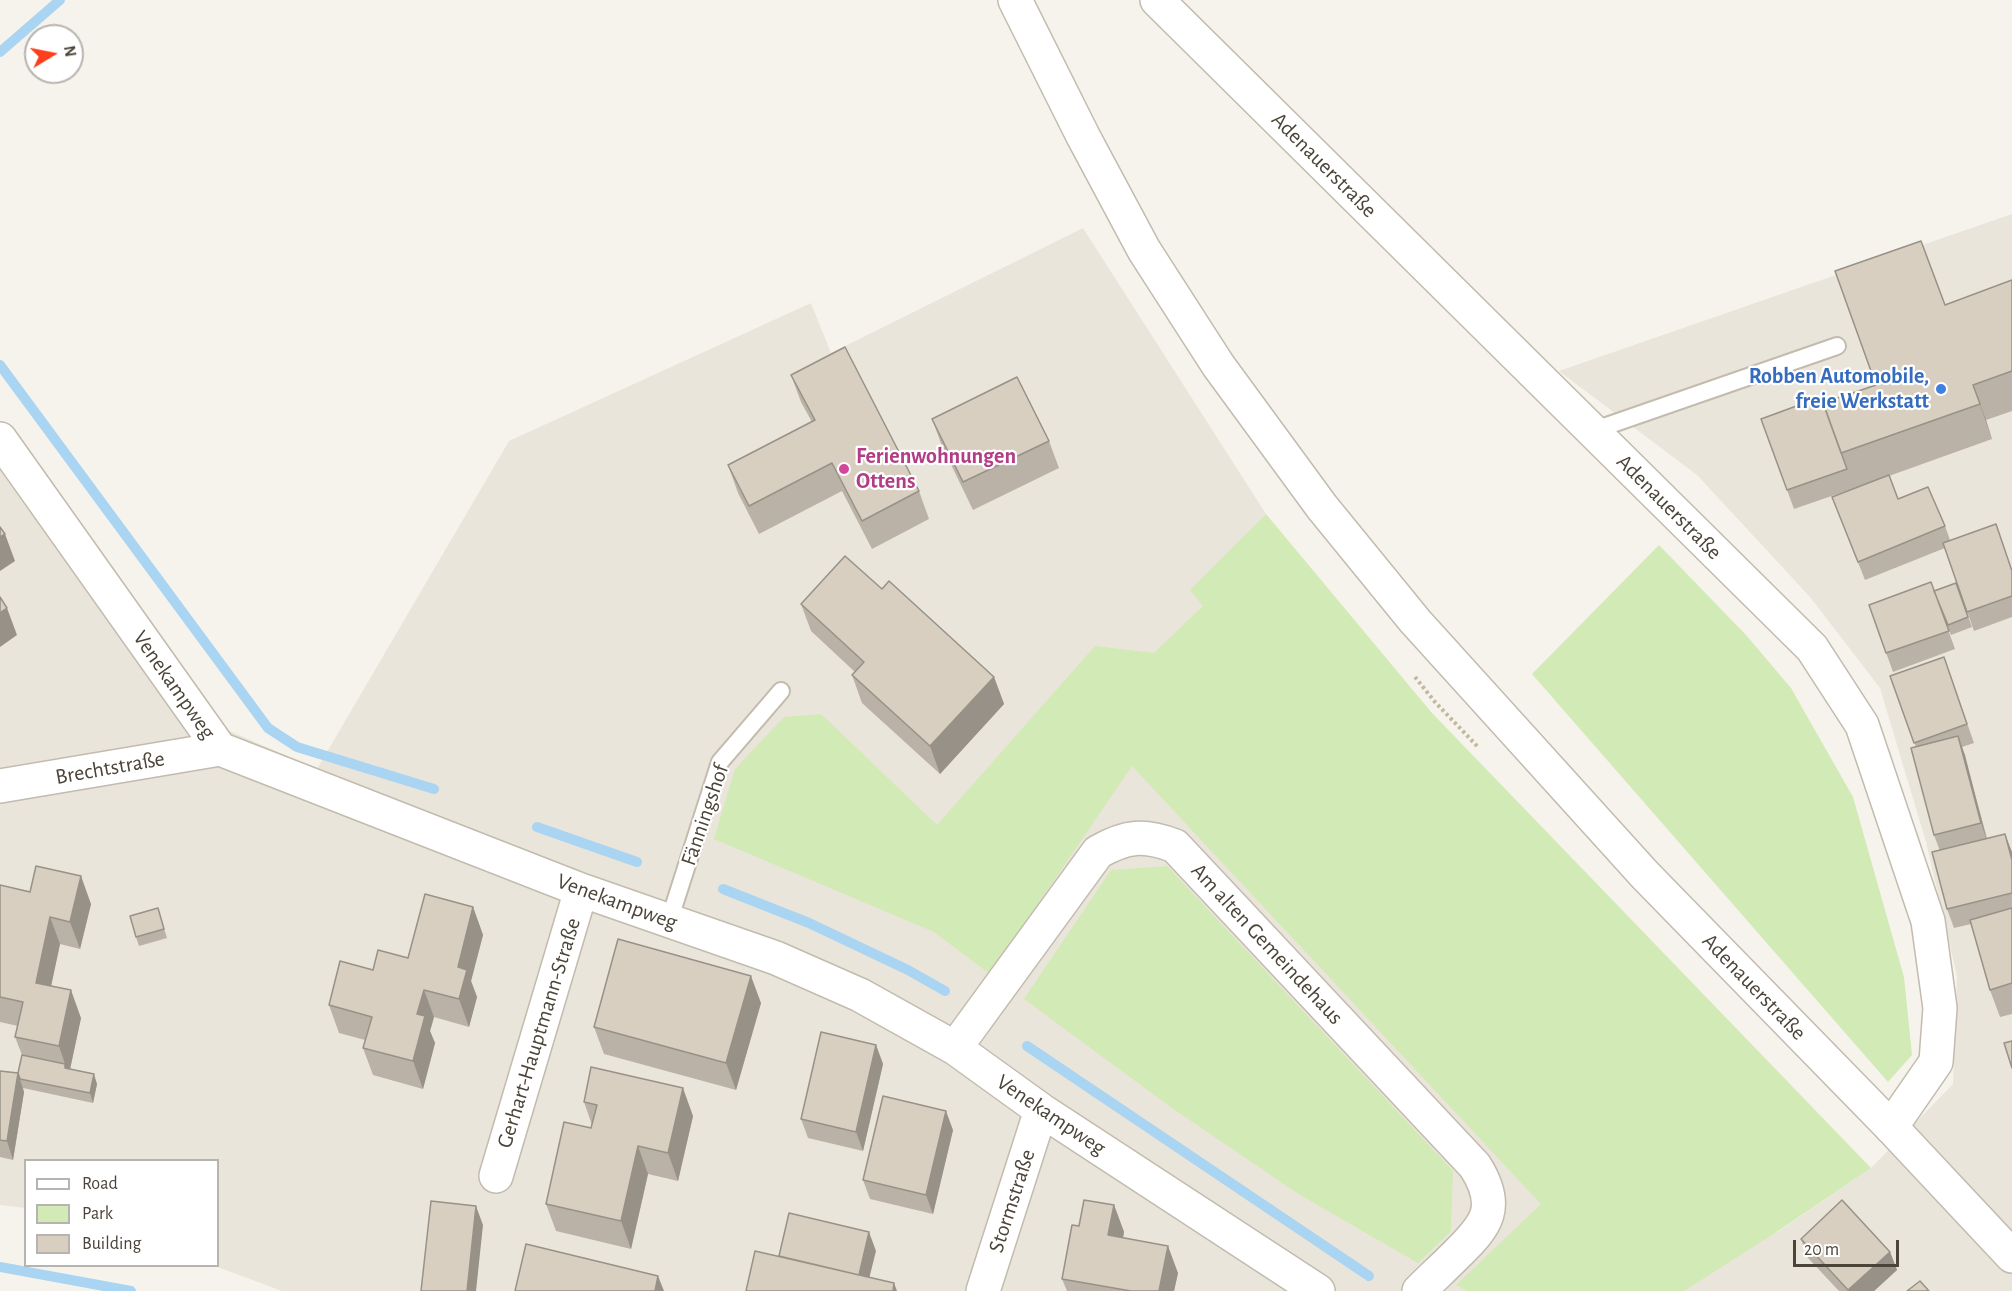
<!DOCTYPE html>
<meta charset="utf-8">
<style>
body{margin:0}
#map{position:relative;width:2012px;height:1291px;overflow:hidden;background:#f6f3ec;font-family:"Alegreya Sans",sans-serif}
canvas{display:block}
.legend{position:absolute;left:24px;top:1159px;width:195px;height:108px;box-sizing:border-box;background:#fff;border:2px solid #b7b4b0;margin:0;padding:8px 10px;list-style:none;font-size:18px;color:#4b4439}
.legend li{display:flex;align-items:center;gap:12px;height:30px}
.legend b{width:30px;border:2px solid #b7b4b0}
.north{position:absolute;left:24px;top:24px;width:60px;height:60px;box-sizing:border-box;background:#fff;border:2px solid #b7b4b0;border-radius:50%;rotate:80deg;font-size:16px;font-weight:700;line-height:24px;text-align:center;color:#4b4439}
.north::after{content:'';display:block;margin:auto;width:21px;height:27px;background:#fc3f1d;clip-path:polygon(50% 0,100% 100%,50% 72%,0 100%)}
.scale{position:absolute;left:1793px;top:1240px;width:106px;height:27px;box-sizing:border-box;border:3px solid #4b4439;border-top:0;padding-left:8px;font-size:18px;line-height:21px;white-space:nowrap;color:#4b4439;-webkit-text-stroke:4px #fff;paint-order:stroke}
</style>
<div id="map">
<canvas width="2012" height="1291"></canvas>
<ul class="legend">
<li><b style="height:8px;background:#fff"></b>Road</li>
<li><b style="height:16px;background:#d2eab5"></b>Park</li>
<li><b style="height:16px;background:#d8cfc1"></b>Building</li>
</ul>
<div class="north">N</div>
<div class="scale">20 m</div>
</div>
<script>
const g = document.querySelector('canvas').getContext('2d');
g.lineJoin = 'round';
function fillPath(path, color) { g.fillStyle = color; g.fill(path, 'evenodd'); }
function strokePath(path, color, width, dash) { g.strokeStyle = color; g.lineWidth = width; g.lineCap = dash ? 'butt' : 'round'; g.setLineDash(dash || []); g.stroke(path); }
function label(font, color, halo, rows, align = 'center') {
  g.font = font + ' "Alegreya Sans",sans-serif'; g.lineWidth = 4.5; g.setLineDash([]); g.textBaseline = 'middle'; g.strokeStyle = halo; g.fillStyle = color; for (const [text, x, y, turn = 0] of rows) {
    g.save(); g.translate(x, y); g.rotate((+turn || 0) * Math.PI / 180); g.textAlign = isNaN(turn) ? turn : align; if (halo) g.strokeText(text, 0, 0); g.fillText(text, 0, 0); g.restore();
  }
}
fillPath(new Path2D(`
 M2012 214V1291H282L215 1266H218V1160H26L25 1208 0 1205V430L225 729 317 769 509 441 811 303 831 353 1083 228 1266 514 1191 590 1776 1233 1871 1168 1953 1084 1957 976 1926 842 1880 688 1810 597 1697 475 1559 371Z`), '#eae5da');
fillPath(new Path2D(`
 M1266 514 1432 713 1871 1168 1775 1233 1684 1291H1467L1456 1285 1541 1204 1132 766 990 974 934 932 714 839 735 769 784 717 821 714 937 825 1095 646 1154 653 1203 606 1190 590Z
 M1659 545 1746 635 1791 688 1853 797 1904 977 1912 1055 1888 1082 1532 674Z
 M1167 866 1453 1171 1451 1231 1418 1263 1300 1195 1172 1108 1024 999 1111 870Z`), '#d2eab5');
strokePath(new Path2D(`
 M0 52 60 0
 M0 365 268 728 297 747 434 789
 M537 827 637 862
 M723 889 809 923 908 970 945 991
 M1027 1046 1369 1276
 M0 1267 131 1291`), '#a9d4f2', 10);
const service = new Path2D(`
 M1592 431 1837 346
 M669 921 720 762 781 691`);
const minor = new Path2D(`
 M1157 0 1812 648 1862 725 1928 921 1940 1008 1936 1062 1891 1127
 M0 439 220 749 581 890 776 958 860 995 955 1048 1041 1110 1318 1291
 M0 786 220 749
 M955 1048 1098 852C1126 836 1144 834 1175 846L1475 1166C1501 1207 1487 1225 1456 1255 1444 1267 1431 1279 1419 1291
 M496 1176 581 890
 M983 1291 1041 1110`);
const tertiary = new Path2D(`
 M1015 0 1083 136 1144 250 1218 365 1322 507 1415 621 1645 875 1891 1127 2012 1256`);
strokePath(service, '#c2bbae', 20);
strokePath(minor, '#c2bbae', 36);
strokePath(tertiary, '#c2bbae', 36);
strokePath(new Path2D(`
 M1415 677 1435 702 1478 747`), '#c4b79f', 4, [3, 3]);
strokePath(service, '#fff', 16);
strokePath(minor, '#fff', 33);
strokePath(tertiary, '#fff', 33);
fillPath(new Path2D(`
 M2012 280V411L1986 420 1992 439 1889 476 1898 499 1945 526 1950 540 2012 569V617L1974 631 1945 548 1865 580 1832 497 1869 483 1794 509 1761 419 1825 407 1876 385 1945 305Z
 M791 375 919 491 929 519 872 549 842 491 759 534 738 493 728 465 812 422 801 402Z
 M932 419 1049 441 1059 468 973 510 942 446Z
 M1931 582 1955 649 1893 672 1869 605Z
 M1956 583 1972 627 1951 635 1934 591Z
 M882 589 994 677 1004 704 940 774 862 703 852 675 855 672 811 631 801 604Z
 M1944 657 1974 743 1962 747 1987 838 2012 852V1014L2000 1017 1990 990 1971 924 1954 928 1947 909 1940 851 1934 835 1916 747 1890 676Z
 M0 885 91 904 80 949 60 944 51 986 81 1018 70 1069 97 1084 93 1103 23 1088 24 1092 13 1160 0 1157V1071L18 1073 22 1055 15 1037 18 1026 0 1022Z
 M473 907 483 935 471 981 477 997 469 1027 434 1017 430 1031 435 1043 423 1089 373 1075 363 1048 365 1040 339 1033 329 1005 408 958Z
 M161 918 167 938 139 946 136 937Z
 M761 1003 736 1090 604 1054 594 1027Z
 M876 1045 883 1064 863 1151 808 1138 801 1119Z
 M584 1102 693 1116 678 1181 648 1174 631 1249 556 1231 546 1204 591 1128 592 1125Z
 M953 1130 933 1214 870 1199 863 1180Z
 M1114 1205 1124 1232 1123 1238 1178 1273 1174 1291H1067L1062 1279 1079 1226Z
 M1801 1239 1890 1252 1897 1270 1874 1291H1839L1808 1258Z`), '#bab2a6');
fillPath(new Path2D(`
 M1973 385 1986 420 1992 439Z
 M5 534 15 561 0 571V537Z
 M7 608 17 635 0 647V613Z
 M994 677 1004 704 940 774 930 746Z
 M1958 736 1965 755 1987 841 1981 823Z
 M2005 834 2012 852V860Z
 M81 876 91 904 80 949 70 922Z
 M473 907 483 935 471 981 477 997 469 1027 459 999 458 967Z
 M50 917 60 944 46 1010 36 983Z
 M751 976 761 1003 736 1090 726 1063Z
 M71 990 81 1018 69 1074 65 1068V1064L59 1046Z
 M424 990 434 1017 430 1031 435 1043 423 1089 413 1061 417 1014Z
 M876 1045 883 1064 863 1151 856 1132Z
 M18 1073 24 1092 13 1160 7 1141Z
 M94 1074 97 1084 93 1103 90 1093Z
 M683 1088 693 1116 678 1181 668 1153Z
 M946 1111 953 1130 933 1214 926 1195Z
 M638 1146 648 1174 631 1249 621 1221Z
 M1114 1205 1124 1232 1118 1263 1108 1235Z
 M476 1206 483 1225 476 1291H467Z
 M869 1232 876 1251 866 1291 857 1283Z
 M1168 1246 1178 1273 1174 1291H1159Z
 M1890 1252 1897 1270 1874 1291H1849L1848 1290Z
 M658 1276 664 1291H655Z
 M894 1283 897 1291H893Z`), '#979187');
const building = new Path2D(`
 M1921 241 1945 305 2012 280V371L1973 385 1980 404 1841 453 1823 403 1876 385 1835 271Z
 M845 347 919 491 862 521 832 463 749 506 728 465 815 420 791 375Z
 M1017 377 1049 441 963 482 932 419Z
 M1821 397 1847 469 1787 490 1761 419Z
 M1889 475 1898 499 1928 487 1945 526 1858 562 1832 497Z
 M1996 524 2012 571V596L1967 612 1943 543Z
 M0 527 5 534 0 537Z
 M845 556 882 589 889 581 994 677 930 746 852 675 864 662 801 604Z
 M1931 582 1949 631 1886 653 1869 605Z
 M1956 583 1968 617 1948 625 1934 591Z
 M0 597 7 608 0 613Z
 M1944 657 1967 724 1914 743 1890 676Z
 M1958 736 1981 823 1934 835 1911 748Z
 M2005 834 2012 860V893L1947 909 1932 852Z
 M36 866 81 876 70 922 50 917 36 983 71 990 59 1046 15 1037 23 1002 0 997V885L30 892Z
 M425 894 473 907 458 967 467 970 459 999 424 990 417 1014 425 1016 413 1061 363 1048 372 1017 329 1005 340 961 373 970 378 950 408 958Z
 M158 908 164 929 136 937 130 916Z
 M2012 908V983L1990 990 1970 920Z
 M618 939 751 976 726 1063 594 1027Z
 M821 1032 876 1045 856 1132 801 1119Z
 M2012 1041V1068L2004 1043Z
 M22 1055 65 1064V1068L94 1074 90 1093 20 1079 18 1073Z
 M591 1067 683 1088 668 1153 638 1146 621 1221 546 1204 564 1122 591 1128 597 1105 584 1102Z
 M0 1071 18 1073 7 1141 0 1140Z
 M883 1096 946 1111 926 1195 863 1180Z
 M1084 1200 1114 1205 1108 1235 1168 1246 1159 1291H1131L1062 1279 1072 1225 1079 1226Z
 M1842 1200 1890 1252 1848 1290 1801 1239Z
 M431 1201 476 1206 467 1291H421Z
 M789 1213 869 1232 859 1275 779 1256Z
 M526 1244 658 1276 655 1291H515Z
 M755 1251 894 1283 893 1291H746Z
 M1920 1281 1929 1291H1907Z`);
fillPath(building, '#d8cfc1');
strokePath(building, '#979187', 1.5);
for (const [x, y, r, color] of [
 [1941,389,6,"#3f7fe0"],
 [844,469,6,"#d1479c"]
]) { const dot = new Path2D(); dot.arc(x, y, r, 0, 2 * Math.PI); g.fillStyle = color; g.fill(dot); strokePath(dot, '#fff', 2); }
label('22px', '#4b4439', '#fff', [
 ["Adenauerstraße",1324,165,45],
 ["Adenauerstraße",1669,507,45],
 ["Venekampweg",174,685,55],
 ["Brechtstraße",110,768,-10],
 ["Fänningshof",705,815,-71],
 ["Venekampweg",617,902,20],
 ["Am alten Gemeindehaus",1267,944,47],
 ["Adenauerstraße",1754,987,46],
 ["Gerhart-Hauptmann-Straße",539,1033,-73],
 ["Venekampweg",1051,1115,34],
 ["Stormstraße",1012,1201,-72]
]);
label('bold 22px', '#366cbe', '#fff', [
 ["Robben Automobile,",1929,376],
 ["freie Werkstatt",1929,401]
], 'right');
label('bold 22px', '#b23c85', '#fff', [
 ["Ferienwohnungen",856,456],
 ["Ottens",856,481]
], 'left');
</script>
